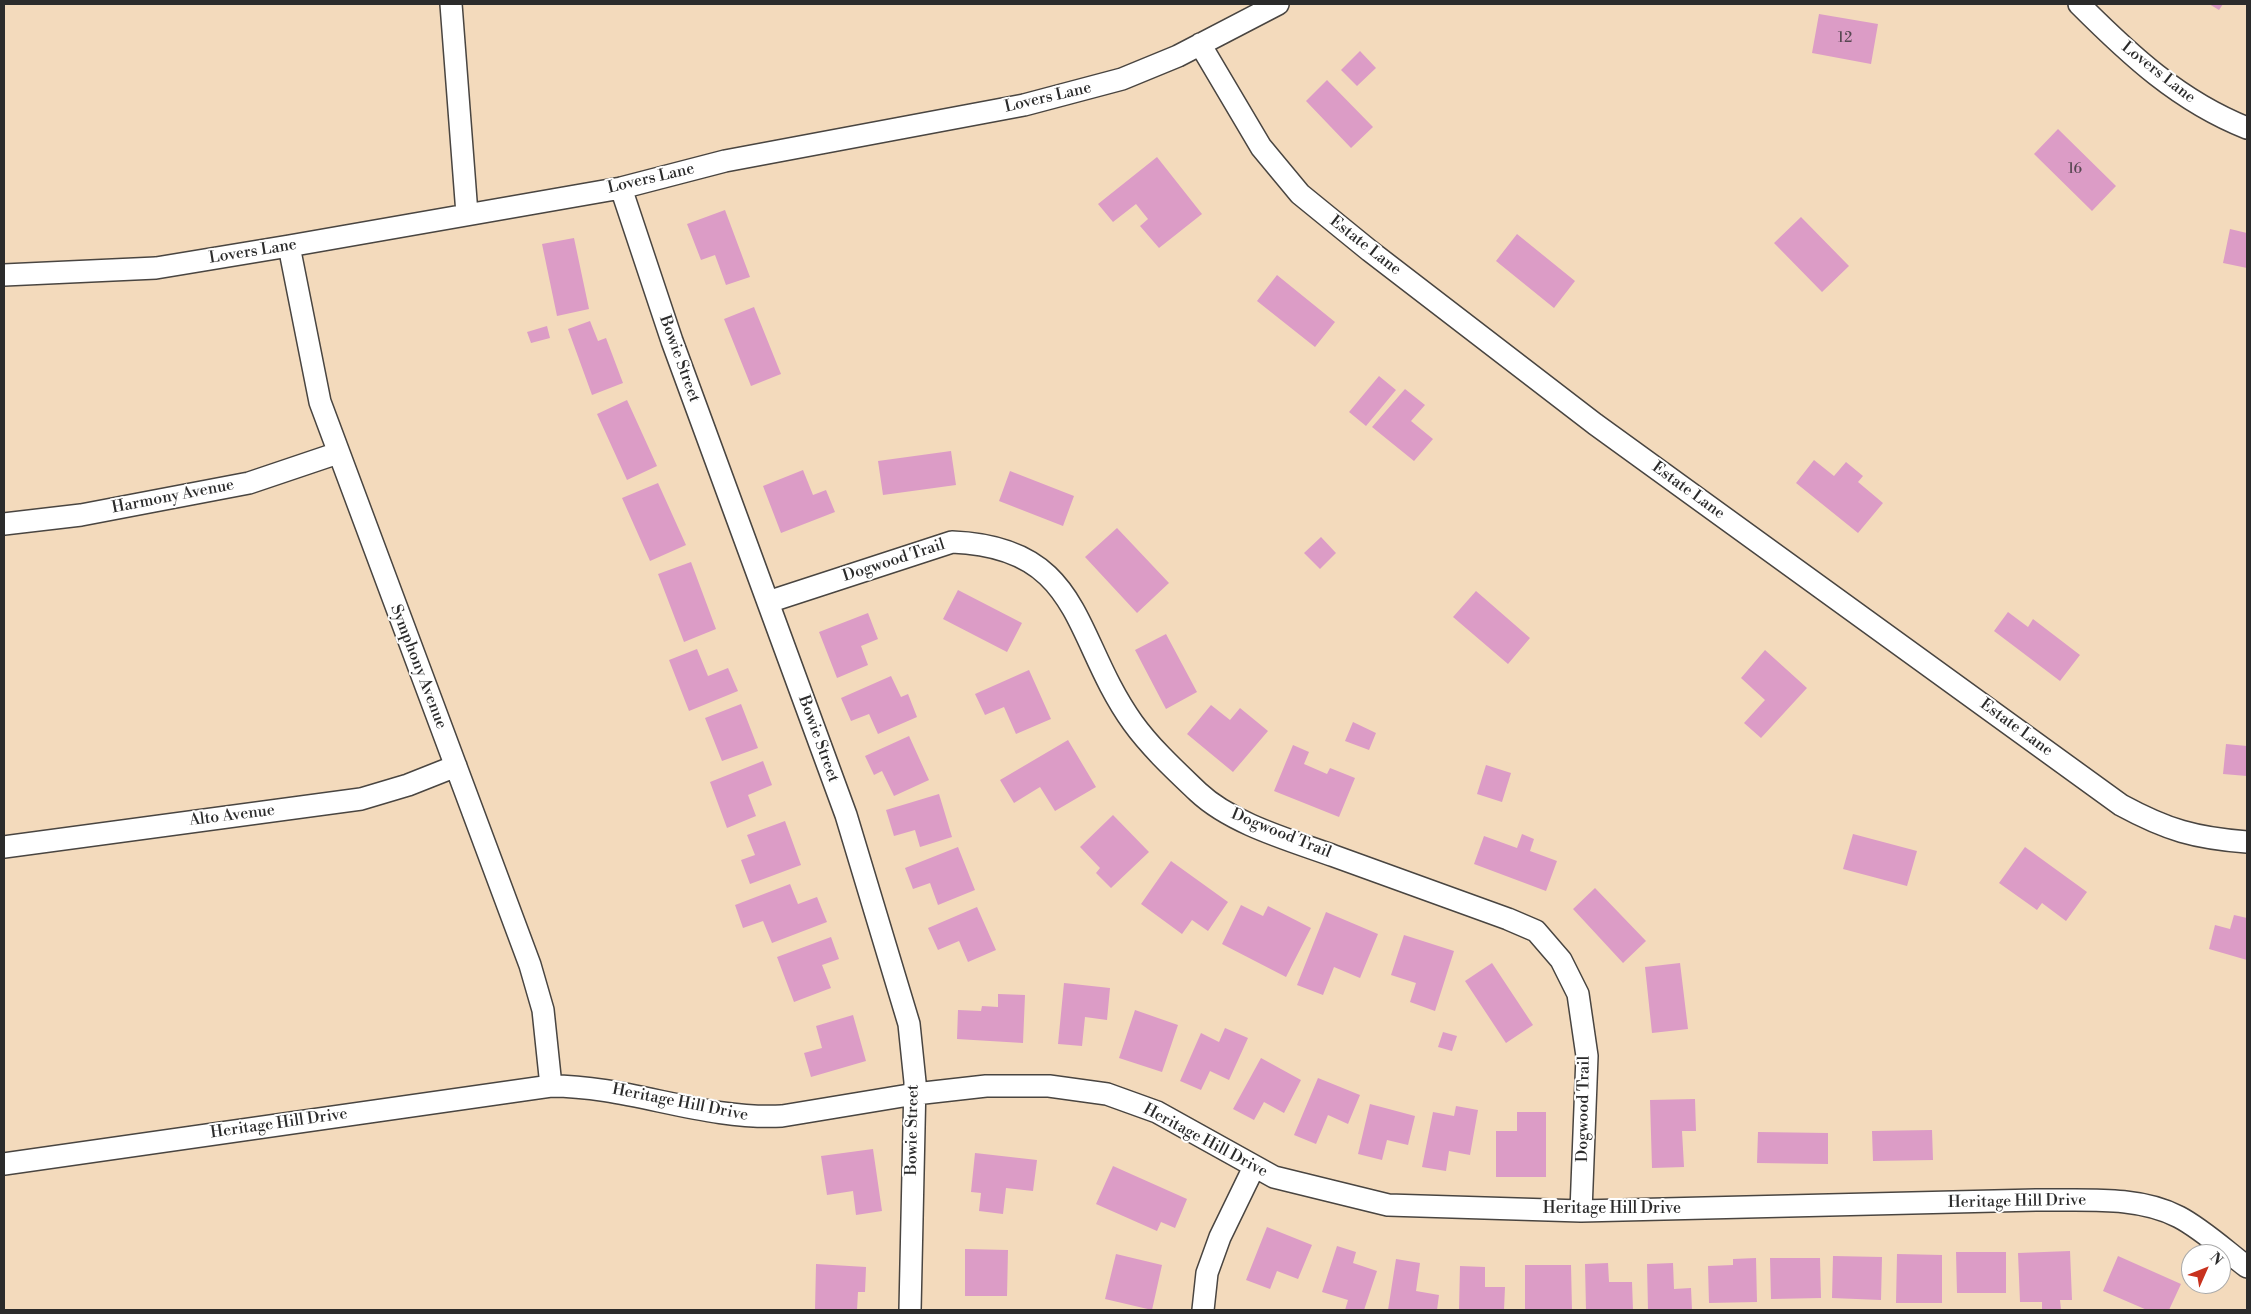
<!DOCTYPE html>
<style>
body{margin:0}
#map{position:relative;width:2251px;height:1314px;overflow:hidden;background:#f3dabc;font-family:"Libre Bodoni",serif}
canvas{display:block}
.frame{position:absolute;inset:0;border:5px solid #2b2b2b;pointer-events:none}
.north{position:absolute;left:2181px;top:1244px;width:50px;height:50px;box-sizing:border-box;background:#fff;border:1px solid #aaa;border-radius:50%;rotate:46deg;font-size:14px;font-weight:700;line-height:20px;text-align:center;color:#2b2b2b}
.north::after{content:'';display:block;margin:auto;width:18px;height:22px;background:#c8321e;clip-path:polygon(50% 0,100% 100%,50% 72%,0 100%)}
</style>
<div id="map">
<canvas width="2251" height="1314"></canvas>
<div class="frame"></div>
<div class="north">N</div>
</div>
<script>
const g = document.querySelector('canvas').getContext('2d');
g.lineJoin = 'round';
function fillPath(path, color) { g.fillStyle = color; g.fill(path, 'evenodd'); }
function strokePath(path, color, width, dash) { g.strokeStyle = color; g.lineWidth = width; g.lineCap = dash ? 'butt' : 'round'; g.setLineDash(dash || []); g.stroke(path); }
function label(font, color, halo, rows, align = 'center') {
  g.font = font + ' "Libre Bodoni",serif'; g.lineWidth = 4; g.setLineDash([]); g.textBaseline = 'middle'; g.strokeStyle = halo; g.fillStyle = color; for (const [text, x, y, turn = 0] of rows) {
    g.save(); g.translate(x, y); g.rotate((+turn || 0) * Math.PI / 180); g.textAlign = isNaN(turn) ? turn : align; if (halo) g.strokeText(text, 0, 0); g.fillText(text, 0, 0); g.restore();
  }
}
fillPath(new Path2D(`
 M2209 4H2223L2219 10Z
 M1819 14 1878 24 1871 64 1812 53Z
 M1360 51 1376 68 1357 86 1341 70Z
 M1327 80 1373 127 1351 148 1306 101Z
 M2058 129 2116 186 2092 211 2034 154Z
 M1157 157 1202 214 1159 248 1140 226 1148 219 1136 204 1113 222 1098 204Z
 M725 210 750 277 726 285 715 255 701 260 687 224Z
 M1801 217 1849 266 1822 292 1774 243Z
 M2230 229 2247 233V268L2223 263Z
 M1517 234 1575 281 1554 308 1496 261Z
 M574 238 589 309 557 316 542 244Z
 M1277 275 1335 322 1315 347 1257 301Z
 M754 307 781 374 751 386 724 319Z
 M590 321 598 341 606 338 623 383 592 395 568 329Z
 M547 326 550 338 531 343 527 332Z
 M1379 376 1396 390 1366 426 1349 412Z
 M1405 389 1425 405 1411 421 1433 439 1414 461 1372 427Z
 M627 400 657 466 627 480 597 414Z
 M951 451 956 485 883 495 878 461Z
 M1814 460 1834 476 1846 462 1863 476 1858 482 1883 503 1858 533 1796 483Z
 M803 470 813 495 826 490 835 512 781 533 763 486Z
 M1010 471 1074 496 1063 526 999 501Z
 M658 483 686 545 650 561 622 498Z
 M1117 528 1169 583 1137 613 1085 557Z
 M1321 537 1336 553 1320 569 1304 553Z
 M691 562 716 629 684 642 658 574Z
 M958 590 1022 623 1007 652 943 619Z
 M1476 591 1530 638 1508 664 1453 617Z
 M2008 612 2028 627 2033 619 2080 655 2060 681 1994 631Z
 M868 613 878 639 861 646 868 665 837 678 819 632Z
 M1166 634 1197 692 1166 709 1135 650Z
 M697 649 708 676 728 668 738 691 689 711 669 660Z
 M1765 650 1807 688 1761 738 1744 723 1765 700 1741 678Z
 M1029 670 1051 719 1016 734 1004 707 985 715 975 694Z
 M891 676 901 697 908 694 917 717 878 734 869 714 851 721 841 698Z
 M741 704 758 748 722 761 705 718Z
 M1211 705 1230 720 1240 708 1268 731 1233 772 1187 734Z
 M1353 722 1376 733 1369 750 1345 741Z
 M909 736 929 780 894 796 882 771 874 775 865 756Z
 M1068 740 1096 787 1055 811 1040 787 1014 803 1000 780Z
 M2226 744 2247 746V776L2223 774Z
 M1293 745 1309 752 1304 764 1327 774 1330 768 1355 778 1339 817 1274 791Z
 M763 761 772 785 748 795 756 816 727 828 710 782Z
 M1486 765 1511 773 1502 802 1477 794Z
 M939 794 952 837 920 847 915 830 894 836 886 810Z
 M1113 815 1149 852 1111 888 1096 873 1100 868 1080 847Z
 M785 821 801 865 750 884 741 860 755 855 747 835Z
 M1522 834 1534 839 1530 851 1557 861 1546 891 1474 864 1484 836 1517 848Z
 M1853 834 1917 851 1907 886 1843 869Z
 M958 847 975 890 938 905 930 883 913 889 905 868Z
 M2025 847 2087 892 2066 921 2042 903 2037 910 1999 883Z
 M1171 861 1228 902 1208 931 1192 920 1182 934 1141 904Z
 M790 884 798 904 817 897 827 922 772 943 763 921 743 928 735 905Z
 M1595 888 1646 941 1623 963 1573 909Z
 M1241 905 1263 916 1268 906 1311 928 1286 977 1222 944Z
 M977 907 996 950 968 962 959 941 938 950 928 928Z
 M1326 912 1378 934 1360 978 1334 967 1323 995 1297 985Z
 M2234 915 2247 918V960L2209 949 2215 925 2230 929Z
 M1404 935 1454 951 1435 1011 1410 1002 1416 983 1391 975Z
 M831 937 839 959 822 965 831 988 794 1002 777 957Z
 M1492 963 1533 1025 1506 1043 1465 981Z
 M1680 963 1688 1029 1652 1033 1645 967Z
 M1064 983 1110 988 1107 1020 1085 1017 1082 1046 1058 1044Z
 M998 994 1025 995 1023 1043 957 1039 958 1010 981 1011 982 1006 998 1007Z
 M1135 1010 1178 1025 1162 1072 1119 1058Z
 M853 1015 866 1061 811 1077 804 1053 822 1048 816 1026Z
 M1225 1028 1248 1038 1229 1080 1210 1071 1201 1090 1180 1081 1201 1033 1219 1042Z
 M1443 1032 1457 1036 1452 1051 1438 1047Z
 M1261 1058 1301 1080 1284 1113 1264 1102 1254 1120 1233 1109Z
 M1318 1078 1360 1095 1348 1124 1328 1115 1316 1144 1294 1135Z
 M1695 1099 1696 1131H1682L1684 1167 1652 1168 1650 1100Z
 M1370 1104 1415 1116 1408 1145 1387 1140 1382 1160 1358 1154Z
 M1456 1106 1478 1110 1470 1155 1449 1151 1446 1171 1422 1167 1433 1112 1454 1116Z
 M1517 1112H1546V1177H1496V1131H1517Z
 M1932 1130 1933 1160 1873 1161 1872 1131Z
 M1758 1132 1828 1133V1164L1757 1163Z
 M873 1149 882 1211 856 1215 853 1191 827 1195 821 1156Z
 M975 1153 1037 1160 1033 1191 1006 1188 1003 1214 979 1211 981 1193 971 1192Z
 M1113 1166 1187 1199 1175 1228 1161 1222 1157 1231 1096 1204Z
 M1267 1227 1312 1245 1298 1279 1277 1271 1270 1289 1246 1280Z
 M1337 1246 1356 1252 1353 1263 1377 1271 1364 1310H1345L1348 1300 1322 1292Z
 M965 1249 1008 1250 1007 1296H965Z
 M2070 1251 2072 1300H2060L2061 1310H2042V1302H2020L2018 1253Z
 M1956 1252H2006V1293H1957Z
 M1116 1254 1162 1265 1152 1310 1105 1299Z
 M1897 1254 1942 1255V1303H1896Z
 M1833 1256 1882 1257 1881 1300 1832 1298Z
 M2118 1256 2181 1284 2169 1310H2147L2103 1291Z
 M1756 1258 1757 1302 1709 1303 1708 1266 1733 1265V1259Z
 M1770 1258H1820L1821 1298 1771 1299Z
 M1396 1259 1420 1263 1416 1291 1439 1295 1437 1310H1388Z
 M1608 1263 1609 1282H1632L1633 1310H1586L1585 1264Z
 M1673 1263 1674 1289 1691 1288 1692 1310H1648L1647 1264Z
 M816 1264 866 1267 865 1292H858L857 1310H815Z
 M1525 1265H1571L1572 1310H1525Z
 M1460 1266 1485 1267V1287H1505L1504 1310H1459Z`), '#dc9cc6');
const minor = new Path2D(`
 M451 4 467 214
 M2079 4C2130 55 2179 101 2247 128
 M1200 44 1261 147 1300 194 1370 251 1595 424 2121 805C2167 830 2195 838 2247 842
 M621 188 672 341 846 815 909 1024 915 1082 910 1310
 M289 246 320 402 530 965 543 1010 551 1086
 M4 275 156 268 289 246 621 188 725 161 1024 105 1122 79 1178 56 1278 4
 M4 524 81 515 249 483 338 453
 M768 602 952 542C1084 547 1072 638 1133 723 1151 748 1176 771 1198 792 1232 824 1290 840 1334 856 1392 877 1450 898 1508 919L1536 931 1561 960 1578 994 1587 1056 1581 1211
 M4 847 361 799 408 785 456 766
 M4 1164 551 1086C629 1086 703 1120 782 1116L915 1094 986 1086H1049L1107 1094 1157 1112 1274 1177 1388 1205 1581 1211 2036 1200C2082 1201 2137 1195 2179 1217 2202 1229 2226 1251 2247 1267
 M1203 1310 1207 1273 1220 1237 1254 1167`);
strokePath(minor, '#494541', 24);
strokePath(minor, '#fff', 21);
label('14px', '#574752', null, [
 ["12",1845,39],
 ["16",2075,170]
]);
label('16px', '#2b2b2b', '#fff', [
 ["Lovers Lane",2158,73,38],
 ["Lovers Lane",1048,98,-13],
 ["Lovers Lane",651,179,-13],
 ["Estate Lane",1365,246,38],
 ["Lovers Lane",253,252,-9],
 ["Bowie Street",679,359,70],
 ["Estate Lane",1688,491,36],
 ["Harmony Avenue",173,497,-11],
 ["Dogwood Trail",894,561,-18],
 ["Symphony Avenue",418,667,69],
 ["Estate Lane",2016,728,36],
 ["Bowie Street",818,739,70],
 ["Alto Avenue",232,816,-7],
 ["Dogwood Trail",1281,834,22],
 ["Heritage Hill Drive",680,1103,11],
 ["Dogwood Trail",1584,1109,-89],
 ["Heritage Hill Drive",279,1124,-8],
 ["Bowie Street",913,1130,-89],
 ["Heritage Hill Drive",1205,1141,28],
 ["Heritage Hill Drive",2017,1202,-1],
 ["Heritage Hill Drive",1612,1209]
]);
</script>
